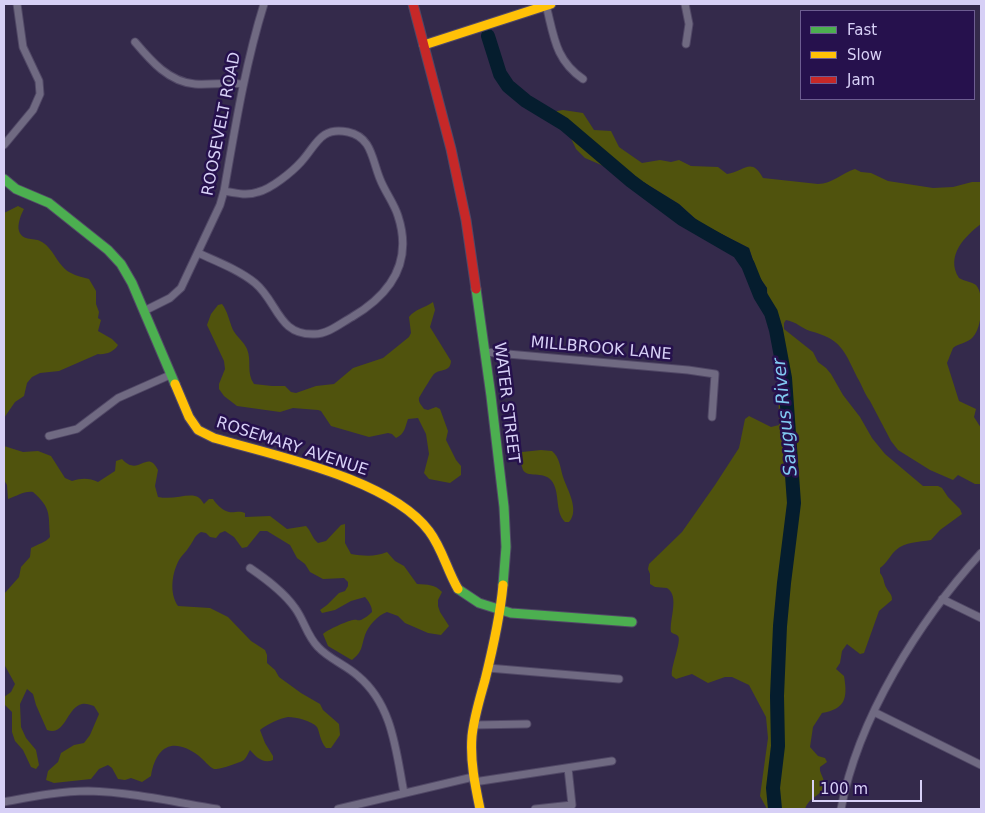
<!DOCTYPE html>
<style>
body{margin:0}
#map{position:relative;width:985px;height:813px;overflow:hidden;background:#342a4b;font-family:"DejaVu Sans",sans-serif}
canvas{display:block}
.frame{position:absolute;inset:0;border:5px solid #d7d0f6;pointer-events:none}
.legend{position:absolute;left:800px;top:10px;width:175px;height:90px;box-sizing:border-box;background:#26114d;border:1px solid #6d5d91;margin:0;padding:6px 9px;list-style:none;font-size:15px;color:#d7d0f6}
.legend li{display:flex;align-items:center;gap:10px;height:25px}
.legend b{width:25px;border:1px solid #6d5d91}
.scale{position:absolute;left:812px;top:780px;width:110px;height:22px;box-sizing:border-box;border:2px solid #d7d0f6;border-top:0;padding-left:6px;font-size:15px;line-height:18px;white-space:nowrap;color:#d7d0f6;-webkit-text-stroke:4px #26114d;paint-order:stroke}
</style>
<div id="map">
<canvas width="985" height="813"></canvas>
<div class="frame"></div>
<ul class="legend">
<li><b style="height:6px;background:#4caf50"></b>Fast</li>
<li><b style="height:6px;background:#ffc107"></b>Slow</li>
<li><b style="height:6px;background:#c62828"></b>Jam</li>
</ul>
<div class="scale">100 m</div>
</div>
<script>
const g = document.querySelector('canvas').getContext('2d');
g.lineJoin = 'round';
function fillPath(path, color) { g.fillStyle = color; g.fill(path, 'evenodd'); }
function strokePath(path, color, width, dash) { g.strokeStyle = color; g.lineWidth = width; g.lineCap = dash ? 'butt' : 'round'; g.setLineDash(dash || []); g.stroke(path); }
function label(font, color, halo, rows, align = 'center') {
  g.font = font + ' "DejaVu Sans",sans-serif'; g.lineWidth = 5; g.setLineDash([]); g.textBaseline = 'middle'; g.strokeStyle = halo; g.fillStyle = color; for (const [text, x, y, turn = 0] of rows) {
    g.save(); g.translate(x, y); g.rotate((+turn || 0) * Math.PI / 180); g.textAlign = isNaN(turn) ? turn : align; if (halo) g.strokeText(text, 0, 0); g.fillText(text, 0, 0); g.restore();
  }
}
fillPath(new Path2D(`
 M563 110 583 113 594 130 611 131 619 147 642 163 660 160 671 162 679 160 691 166 718 167 727 174C744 172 751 156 763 178L818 184C832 184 842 173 855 169L861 172 871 173 888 181 933 188 953 187 972 182H981V224C965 236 945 256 959 278 964 281 972 282 976 285 985 295 982 328 973 337 968 343 959 343 953 348L947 363 959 401 976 409 974 417 981 428V484H975L958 475 953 480 930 470 898 450 891 441 870 401C864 393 862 385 857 377 844 350 841 339 810 331 801 328 797 322 786 320L784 323V329L813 352 818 362 826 368 831 374 843 395 860 417 872 438 885 454 923 486H938L942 488 948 497 960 509 962 514 940 530 931 540C919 542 905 542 896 550 891 554 887 563 880 568V573C885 579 883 583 887 589 890 594 892 594 892 600L879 611 864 653 860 654 847 644 842 651 840 663 836 669 844 676C848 699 845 709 822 713L813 727 810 747 818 756 825 758 827 762 820 767C819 773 824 777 824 783 824 796 809 796 805 809H767L760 796 768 738 766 717 749 685 732 677H725L708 683 692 674 676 679 672 676C670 668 682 641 678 636 676 634 673 634 671 632 669 620 680 596 667 588L655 587 650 584V574L648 569 649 564 682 532 715 485 739 448 745 419 749 416 771 427 779 425 777 320 775 314 768 302 767 288 758 275 749 248 700 223 679 204 645 183 627 174 613 170 585 158 576 149 568 132 555 114 557 111Z
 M18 206 24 209C21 214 17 225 19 231 23 242 35 237 42 242 54 249 58 267 71 273 76 276 83 277 89 279L96 291V304L99 312 98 318 101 320 98 331 112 339 118 345C114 352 105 355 98 354L59 371 40 373 32 377 27 383 24 396 15 402 4 418V213Z
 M433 302 435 310 430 327 451 361C450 373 441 368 434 374 432 376 420 396 419 398 418 402 422 406 424 409L428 410 436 407 440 409 448 431 446 440 456 460 461 466V475L450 483 429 479 424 473 429 454 426 434 418 418 408 419C405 427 405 434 396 438L392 434 388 433 369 437 331 426 321 411 318 410 293 408 280 412 237 406 224 396 219 389V384L225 369 224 361 207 325 211 314 218 305 222 304C228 312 229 321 233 330 237 337 244 342 247 349 252 361 246 373 254 384L272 386H285L291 392 296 393 316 386 334 384 353 368 383 358 409 337 411 333 409 317C415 309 425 308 433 302Z
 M4 446 23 452 38 451 51 456 65 478 72 481C82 478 89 478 98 482L115 471 116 461 122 459C139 478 147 448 158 470L155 486 158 497C173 500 185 494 195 496 200 497 202 501 204 504L209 499H213C216 504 223 511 229 512 235 513 239 510 245 513V517L270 516 287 529 306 526C311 531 312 538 318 543L326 541 341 525 345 524V543L351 554C364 556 375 557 387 552L395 561 404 566 417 584C428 585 435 584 442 592L438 600V606L440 612 449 626 441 635 428 633 405 623 398 616 387 612C378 615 368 626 365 635 361 647 363 651 352 660L350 659 328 646 323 634C327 630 347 621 353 620 358 619 356 621 361 620 365 618 369 615 372 612 372 606 369 602 365 597L351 601 335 610 322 613 320 610 327 605 339 593 345 591 348 586V582L344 578 323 579 310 572 305 564 297 558 290 545 267 531H260L247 547 242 548 234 537 225 531 220 533 216 538 210 537 206 533 201 532C193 537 194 541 189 547 186 552 182 555 179 560 172 573 169 593 178 606L210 608 228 617 251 641 265 650 267 655V663L275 670 279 677 301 693 320 704 323 710 339 724 340 735 331 748H326C320 741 319 730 317 727 312 721 296 717 288 717 280 718 266 725 260 730L265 743 273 756V760C263 764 256 757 250 750 248 753 247 757 244 760 239 763 219 770 214 769 209 767 204 760 199 756 174 737 156 745 151 776L142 782 131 778 125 780 118 779 112 768 108 765 99 769 91 779 54 783 46 780 48 771 58 762 61 753 74 745 84 743 90 735 99 714 94 706C90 705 86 703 82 704 67 707 65 737 47 730L36 705 33 694 27 689 20 704 21 727 26 738 36 750 39 765 36 769 31 767 23 750 15 741 12 732V712L4 704V697L11 692 15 684 4 664V594L19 577 21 567 30 557 31 548C38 544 45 543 50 537 48 514 52 509 33 492 23 491 18 496 8 499L7 485 4 480Z
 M541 450 552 451C560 458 560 467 563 477 567 489 580 510 569 522H565C554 511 561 492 551 480 543 471 527 478 523 470 521 465 520 459 519 454L522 452Z`), '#50530d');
fillPath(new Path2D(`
 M613 170 627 174 645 183 679 204 700 223 749 248 758 275 767 288V299L764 296 754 275 749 255 732 241 680 215 627 175Z`), '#051d2e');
strokePath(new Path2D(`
 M488 36 500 74 508 86 526 101 564 124 631 181 682 219 739 252 748 265 760 295 771 313 776 330 785 378 794 503 784 583 780 626 777 696 778 746 773 788 775 809`), '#051d2e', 14);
const street = new Path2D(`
 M685 4 689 24 686 44
 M546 5C554 36 555 60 583 79
 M135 42C151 61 169 82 195 84 211 85 227 82 243 84
 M4 145 33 110 40 94 39 81 23 47 17 4
 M198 253C218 262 239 270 255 283 278 302 278 336 315 334 328 334 341 323 352 317 391 294 413 262 398 216 394 203 385 192 380 179 372 160 372 137 348 132 320 126 316 146 301 162 292 172 271 189 258 192 247 196 235 193 224 191
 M144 311 170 298 181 288 220 205 224 191C235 128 245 65 264 4
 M485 352 688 370 715 374 712 417
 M49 436 77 429 118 398 170 375
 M250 568C266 579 284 592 295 608 304 620 307 636 318 647 329 659 346 665 358 676 393 705 396 752 404 793
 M942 599 981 618
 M488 668 619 679
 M874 712 981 765
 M474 725 527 724
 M474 782 612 761
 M4 802C31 797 60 791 88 791 131 792 175 802 217 809
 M338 809 473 777
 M535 809 572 805 568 768
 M841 809C858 718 919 621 981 553`);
const fast = new Path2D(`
 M4 179 16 189 49 203 108 250 121 264 132 283 175 384
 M476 289 491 396 504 507 506 547 503 585
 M458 589 479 603 511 613 632 622`);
const slow = new Path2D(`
 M424 45 551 4
 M175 384 189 417 198 430 214 438C276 456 390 479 429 531 442 548 447 570 458 589
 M480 809C475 785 470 761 472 736 474 717 480 698 485 680 493 648 500 618 503 585`);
const jam = new Path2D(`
 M413 4 451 149 466 220 476 289`);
strokePath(street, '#514866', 9);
strokePath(fast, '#514866', 11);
strokePath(slow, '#514866', 11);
strokePath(jam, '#514866', 11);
strokePath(street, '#706a82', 7);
strokePath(fast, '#4caf50', 9);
strokePath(slow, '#ffc107', 9);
strokePath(jam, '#c62828', 9);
label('16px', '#d7d0f6', '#26114d', [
 ["ROOSEVELT ROAD",222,124,-79],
 ["MILLBROOK LANE",601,349,5],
 ["WATER STREET",506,403,83],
 ["ROSEMARY AVENUE",292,447,18]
]);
label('italic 18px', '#81caf1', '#26114d', [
 ["Saugus River",786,417,-96]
]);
</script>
